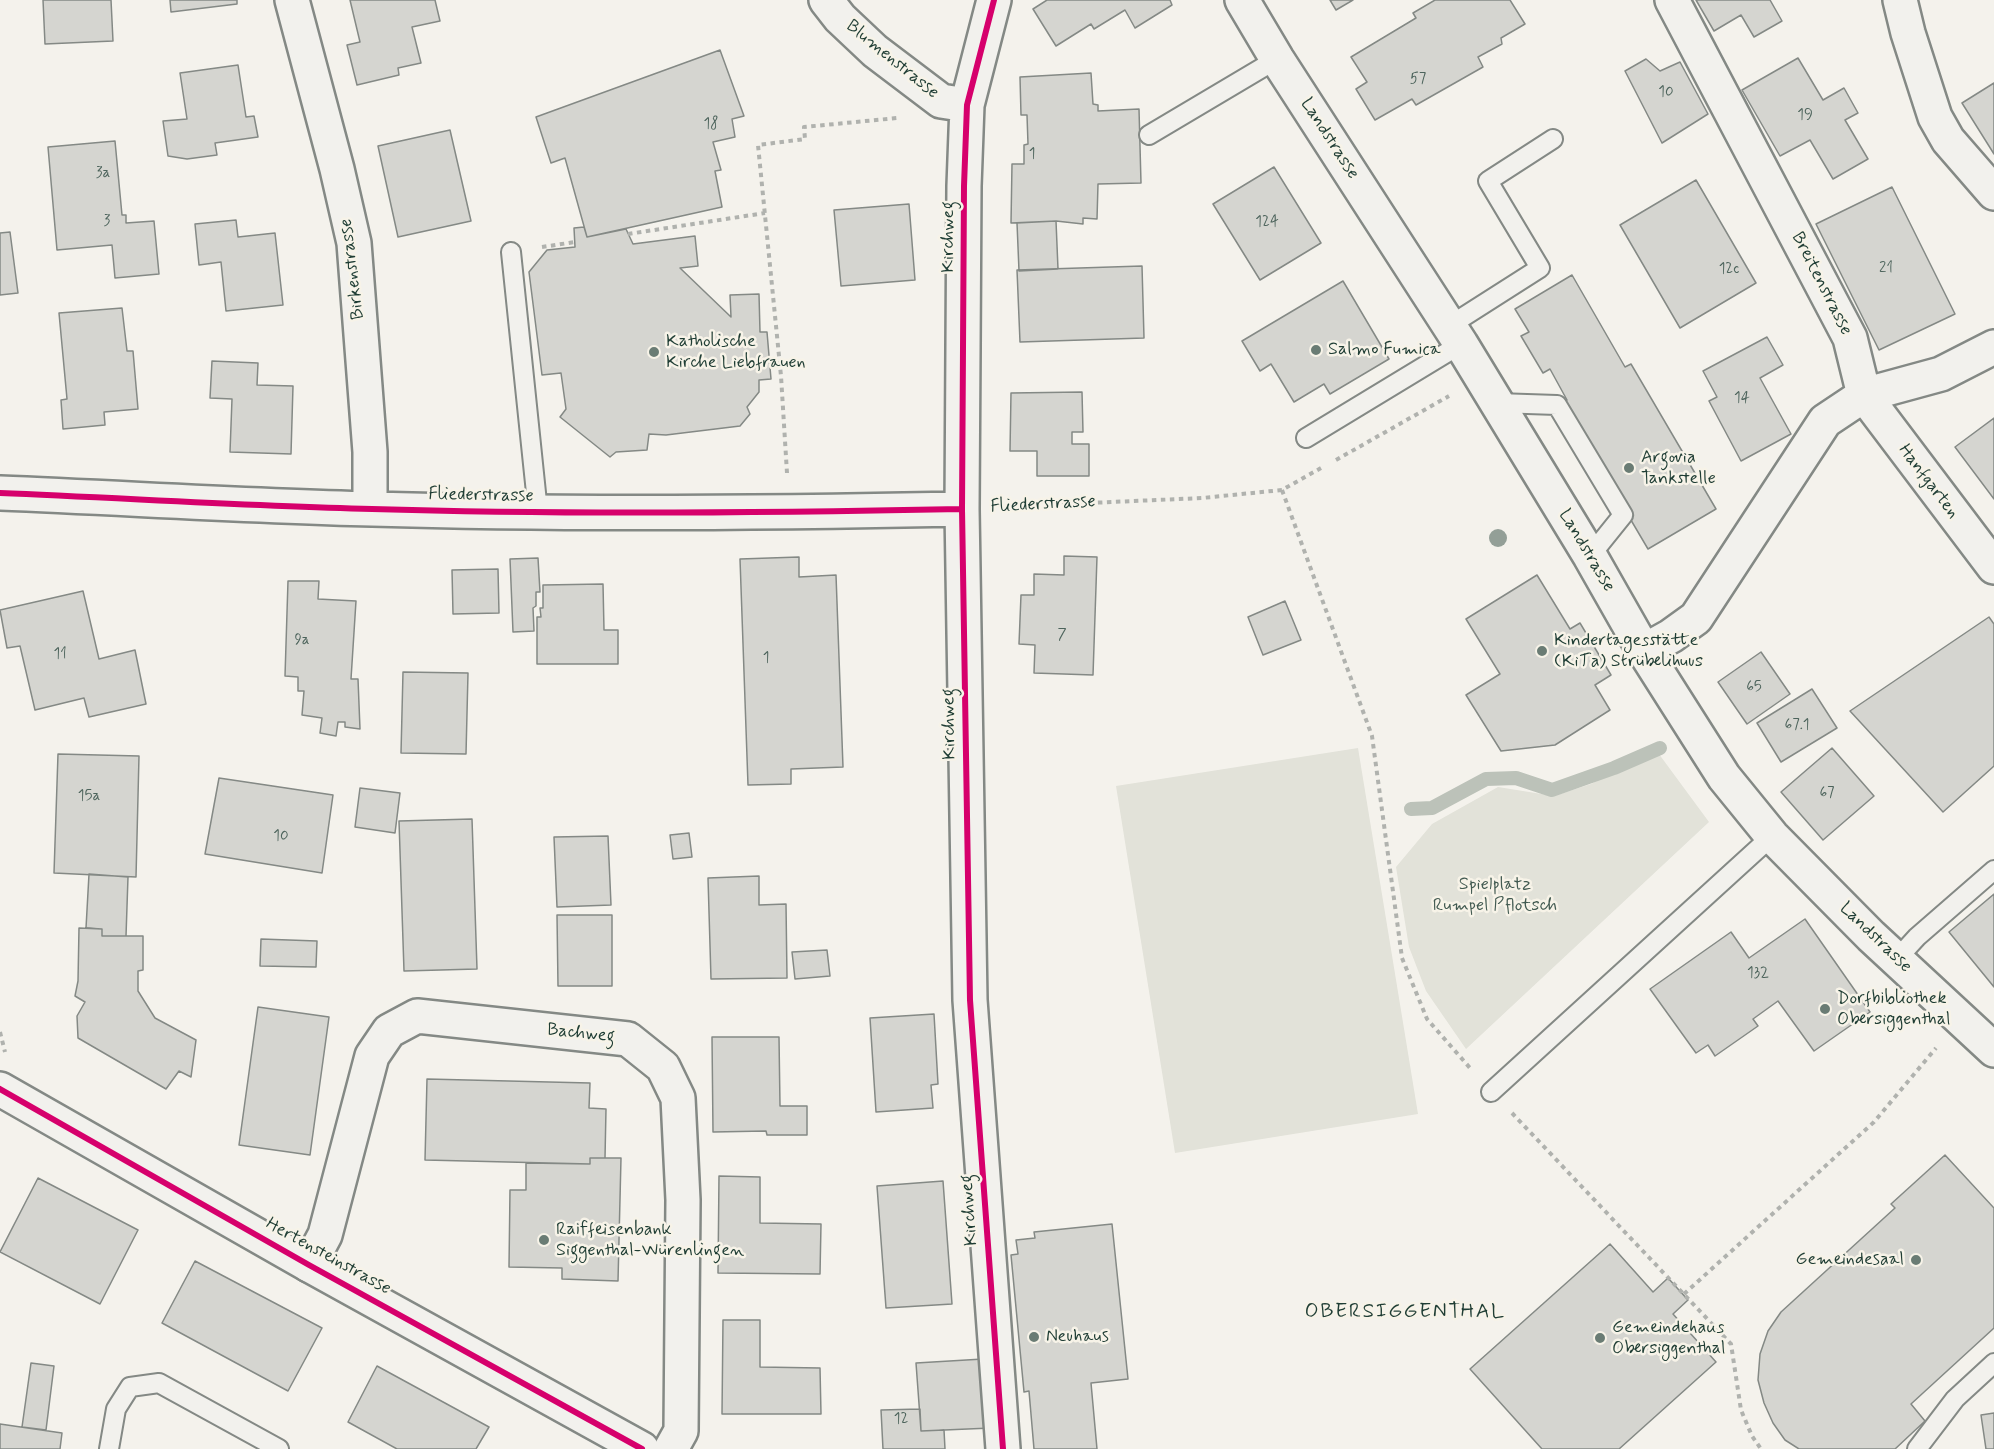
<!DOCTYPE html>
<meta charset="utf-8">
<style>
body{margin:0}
canvas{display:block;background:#f4f2ec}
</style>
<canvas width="1994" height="1449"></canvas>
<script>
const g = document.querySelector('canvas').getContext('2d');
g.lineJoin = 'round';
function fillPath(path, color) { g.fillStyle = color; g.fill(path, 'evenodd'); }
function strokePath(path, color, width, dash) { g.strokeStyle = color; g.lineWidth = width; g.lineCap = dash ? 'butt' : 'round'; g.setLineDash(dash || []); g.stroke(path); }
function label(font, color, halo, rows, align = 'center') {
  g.font = font + ' Mynerve,sans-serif'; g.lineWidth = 5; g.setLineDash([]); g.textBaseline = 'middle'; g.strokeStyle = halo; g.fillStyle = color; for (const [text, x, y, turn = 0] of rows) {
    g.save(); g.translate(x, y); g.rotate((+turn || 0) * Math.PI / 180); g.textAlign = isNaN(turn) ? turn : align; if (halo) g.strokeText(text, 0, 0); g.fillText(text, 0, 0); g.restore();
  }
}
fillPath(new Path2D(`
 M1358 748 1418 1114 1175 1153 1116 786Z
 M1656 750 1709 822 1466 1049 1426 991 1409 947 1396 867 1432 824 1498 787 1554 796 1591 784Z`), '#e2e2d9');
strokePath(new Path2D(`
 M1411 809 1432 808 1486 779 1516 778 1552 790 1614 768 1660 748`), '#bcc2b9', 14);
const building = new Path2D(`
 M43 0H111L113 41 45 44Z
 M170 0H237V4L171 12Z
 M350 0H435L440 21 412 27 421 63 398 68 399 75 357 85 347 45 360 42Z
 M1047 0H1170L1172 5 1135 28 1125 10 1094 29 1091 24 1056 46 1033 9Z
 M1330 0H1353L1336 10Z
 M1435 0H1510L1525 24 1501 38 1502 44 1478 57 1483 67 1416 105 1412 99 1375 120 1356 89 1367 82 1351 57 1416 18 1413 13Z
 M1696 0H1770L1782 21 1754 37 1741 15 1714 31Z
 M720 50 744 116 732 119 735 137 713 142 721 170 715 171 722 207 587 237 565 158 551 163 536 117Z
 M1798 58 1823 100 1844 88 1858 113 1845 120 1868 159 1833 179 1810 140 1780 156 1742 90Z
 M1646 59 1660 71 1680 62 1708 114 1662 143 1625 71Z
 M238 65 246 117 254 116 258 137 215 143 217 155 187 159 168 156 163 121 187 119 180 73Z
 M1091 73 1093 104 1098 105V111L1139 109 1141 183 1098 184 1097 219 1083 218V224L1056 221 1011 223 1012 164H1024V145L1028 144 1027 115H1021L1020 77Z
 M1994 83V154L1962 103Z
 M450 130 471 221 398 237 378 146Z
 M115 141 122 215H126V223L154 221 159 274 115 278 112 245 57 250 48 147Z
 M1274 167 1321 243 1260 280 1213 204Z
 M1696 180 1756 283 1680 328 1620 225Z
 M1892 187 1955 314 1879 350 1816 224Z
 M909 204 915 280 841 286 834 210Z
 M236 220 238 237 275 233 283 305 226 311 221 262 199 265 195 224Z
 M1056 221 1058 269 1019 271 1017 223Z
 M584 227 587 237 626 229 633 244 695 236 698 266 680 268 731 317 730 295 759 294 760 332H767L771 379 759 380V392L747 407 750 414 740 426 666 435 649 434 647 450 616 452 610 457 560 417 566 409 561 373 542 375 529 272 547 250 575 247 574 228Z
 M10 232 18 293 0 295V233Z
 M1142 266 1144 338 1020 342 1017 270Z
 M1572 275 1625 367 1631 364 1716 509 1648 549 1562 403 1567 400 1550 369 1543 373 1521 336 1529 332 1515 309Z
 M1343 281 1389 359 1330 394 1324 384 1294 402 1271 364 1260 371 1242 341Z
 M122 308 127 351H133L138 409 104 412 105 425 63 429 61 400 67 399 59 313Z
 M1767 337 1783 365 1760 378 1791 434 1741 461 1709 401 1717 397 1703 371Z
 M212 361 258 363 257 385 293 386 291 454 230 452 232 399 210 398Z
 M1082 392 1083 432H1072V444H1089V476H1037V451H1010L1011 393Z
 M1994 418V499L1955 447Z
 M1064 556 1097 557 1093 675 1034 673 1035 645 1019 644 1021 595H1034V574L1064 575Z
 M799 557V577L836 575 843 767 791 769V784L748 785 740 559Z
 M538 558 540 592H536V606L533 608 534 631 513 632 510 559Z
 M498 569 499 613 453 614 452 570Z
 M1537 575 1570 629 1580 623 1611 675 1595 685 1610 710 1555 745 1501 751 1466 695 1500 674 1466 619Z
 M288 581H319L318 599 356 601 351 679H358L360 729 345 727V722H338L336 736 320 733 322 718 302 715 304 691H298V677L285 676Z
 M603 584 604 630H618V664H537V617H541L540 608H543V585Z
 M83 591 99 659 135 650 146 704 89 717 84 698 35 710 20 646 7 648 0 610Z
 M1285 601 1301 640 1263 655 1248 617Z
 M1989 617 1994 624V766L1943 812 1850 711Z
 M1761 652 1790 694 1747 724 1718 682Z
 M403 672 468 673 466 754 401 753Z
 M1812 689 1837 728 1781 762 1757 723Z
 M1832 748 1874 796 1823 840 1781 792Z
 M58 754 139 756 136 877 54 873Z
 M219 778 333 795 322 873 205 854Z
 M360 788 400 793 395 833 355 827Z
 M472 819 477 969 404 971 399 821Z
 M689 833 692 857 673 859 670 835Z
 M608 836 611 905 557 907 554 837Z
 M89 874 128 877 126 936H102V929L86 928Z
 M759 876V905L786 904 787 978 711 979 708 878Z
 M1994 894V987L1949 932Z
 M557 915H612V986H558Z
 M1805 919 1870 1012 1814 1051 1778 1001 1753 1019 1758 1026 1715 1056 1708 1045 1696 1053 1650 989 1731 932 1749 958Z
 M79 928 102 929V936H143V970L138 971V991L155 1018 196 1040 191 1077 179 1071 166 1089 78 1038 77 1016 85 1002 75 996 78 981Z
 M261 939 317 941 316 967 260 966Z
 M827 950 830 976 795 979 792 952Z
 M258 1007 329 1017 310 1155 239 1145Z
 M934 1014 938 1084 931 1085 933 1108 876 1112 870 1018Z
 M712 1037H779L780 1106H807V1135H767L766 1131 713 1132Z
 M427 1079 590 1083 589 1108 606 1109 605 1158H590V1164L425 1160Z
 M1945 1155 1994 1208V1328L1911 1404 1925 1421 1895 1449H1799L1785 1440 1773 1423 1764 1403 1758 1380 1760 1354 1768 1331 1781 1312 1895 1208 1891 1204Z
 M590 1158H621L618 1281 562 1279V1268L509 1267 510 1190H526V1163L590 1164Z
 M719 1176 760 1177V1223L821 1224 820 1274 718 1273Z
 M38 1178 138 1230 100 1304 0 1252Z
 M943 1181 952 1304 886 1308 877 1186Z
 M1112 1224 1128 1379 1091 1383 1097 1449H1034L1029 1391 1024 1392 1011 1255 1018 1254 1016 1240 1035 1238 1034 1232Z
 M1610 1244 1653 1292 1668 1278 1688 1300 1673 1314 1716 1362 1619 1449H1542L1470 1369Z
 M195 1261 322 1328 288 1391 162 1323Z
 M723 1320H760V1367L820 1368 821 1414H722Z
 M983 1359 991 1428 921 1431 916 1363Z
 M31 1363 54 1366 46 1430 22 1427Z
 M377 1366 489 1427 476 1449H397L348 1422Z
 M920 1409 921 1431 944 1430 945 1449H883L881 1410Z
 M1994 1413V1449H1986L1981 1415Z
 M0 1424 62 1433 60 1449H0Z`);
fillPath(building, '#d5d5d0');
strokePath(building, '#848985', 1.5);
const lane = new Path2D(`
 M1149 135 1277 59
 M511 252 538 512
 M1449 326 1540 268 1488 181 1553 139
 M1497 403 1557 405 1623 515 1590 556
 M1306 438 1461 344
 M1896 960 1917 937 1994 870
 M1491 1092 1772 836
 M109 1449 116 1409 130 1387 159 1383 279 1449
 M1917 1449 1955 1399 1994 1363`);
const street = new Path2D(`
 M292 0 337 169 354 243 370 452V509
 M826 0 840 18 875 51 941 101 967 105
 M994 0 967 105 964 186 962 509 970 1000 1003 1449
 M1900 0 1908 33 1935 117 1948 140 1994 193
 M1994 347 1941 374 1864 395 1994 567
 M0 493C124 498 248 506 372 509 568 515 765 513 962 509
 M1644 651 1671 636 1696 618 1825 421 1864 395 1850 338 1672 0
 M309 1265 325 1235 372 1056 389 1031 417 1016 628 1039 663 1067 678 1098 683 1200 681 1431 671 1449`);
const secondary = new Path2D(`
 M1242 0 1277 59 1461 344 1590 556 1644 651 1724 777 1772 836 1871 936 1994 1050
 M0 1089 309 1265 642 1449`);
strokePath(lane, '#848985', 22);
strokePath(street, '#848985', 38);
strokePath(secondary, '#848985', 38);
strokePath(new Path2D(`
 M628 234 765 213
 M542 247 575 242
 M1336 460 1449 396
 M787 473 781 376 758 145 805 139 804 127 897 118
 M1282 490 1372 736 1402 958 1427 1019 1470 1068
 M999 507 1202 498 1282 490 1321 468
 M0 1032 5 1052
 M1512 1113 1731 1344 1741 1410 1752 1436 1761 1449
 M1684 1294 1874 1122 1936 1048`), '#b0b2ae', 4, [4.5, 4.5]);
strokePath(lane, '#f2f1ed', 18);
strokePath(street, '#f2f1ed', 33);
strokePath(secondary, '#f2f1ed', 33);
strokePath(new Path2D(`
 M994 0 967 105 964 186 962 509 970 1000 1003 1449
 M0 493C124 498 248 506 372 509 568 515 765 513 962 509
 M0 1089 309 1265 642 1449`), '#d6006c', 6);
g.fillStyle = '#939f97';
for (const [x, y] of [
 [1498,538]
]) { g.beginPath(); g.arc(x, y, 9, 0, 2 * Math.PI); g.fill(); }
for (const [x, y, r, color] of [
 [1316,350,6,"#6a7c74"],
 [654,352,6,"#6a7c74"],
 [1629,468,6,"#6a7c74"],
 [1542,651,6,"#6a7c74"],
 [1825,1009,6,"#6a7c74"],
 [544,1240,6,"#6a7c74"],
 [1916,1260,6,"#6a7c74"],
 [1034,1337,6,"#6a7c74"],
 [1600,1338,6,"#6a7c74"]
]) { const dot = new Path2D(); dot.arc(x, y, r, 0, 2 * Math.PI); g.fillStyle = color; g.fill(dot); strokePath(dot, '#f7f3e8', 2); }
label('15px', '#4c635b', null, [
 ["57",1418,80],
 ["10",1666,93],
 ["19",1805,116],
 ["18",711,125],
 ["1",1032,155],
 ["3a",103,174],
 ["3",107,222],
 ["124",1267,223],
 ["21",1886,269],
 ["12c",1729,270],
 ["14",1742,399],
 ["7",1062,636],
 ["9a",302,641],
 ["11",60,655],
 ["1",766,659],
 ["65",1754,688],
 ["67.1",1797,726],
 ["67",1827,794],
 ["15a",89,797],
 ["10",281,837],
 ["132",1758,974],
 ["12",901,1420]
]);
label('18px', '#1f3d34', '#f7f3e8', [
 ["Blumenstrasse",892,60,39],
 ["Landstrasse",1329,139,57],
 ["Kirchweg",949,237,-90],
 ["Birkenstrasse",353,269,-97],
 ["Breitenstrasse",1821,284,63],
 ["Hanfgarten",1928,482,53],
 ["Fliederstrasse",481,496,1],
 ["Fliederstrasse",1043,505,-3],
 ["Landstrasse",1586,551,59],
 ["Kirchweg",950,724,-91],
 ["Landstrasse",1875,938,44],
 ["Bachweg",581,1034,6],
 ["Kirchweg",970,1210,-94],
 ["Hertensteinstrasse",328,1257,29]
]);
label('18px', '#1f3d34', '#f7f3e8', [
 ["Katholische",666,342],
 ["Kirche Liebfrauen",666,363],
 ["Salmo Fumica",1328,350],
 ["Argovia",1641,458],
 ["Tankstelle",1641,479],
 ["Kindertagesstätte",1554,641],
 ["(KiTa) Strübelihuus",1554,662],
 ["Dorfbibliothek",1837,999],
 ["Obersiggenthal",1837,1020],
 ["Raiffeisenbank",556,1230],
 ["Siggenthal-Würenlingen",556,1251],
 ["Gemeindesaal",1904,1260,"right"],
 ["Gemeindehaus",1612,1328],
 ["Obersiggenthal",1612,1349],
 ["Neuhaus",1046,1337]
], 'left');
label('18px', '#435b52', '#f7f3e8', [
 ["Spielplatz",1495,885],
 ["Rumpel Pflotsch",1495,906]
]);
g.letterSpacing = '1.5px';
label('21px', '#1f3d34', '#f7f3e8', [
 ["OBERSIGGENTHAL",1405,1313]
]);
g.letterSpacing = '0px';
</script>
